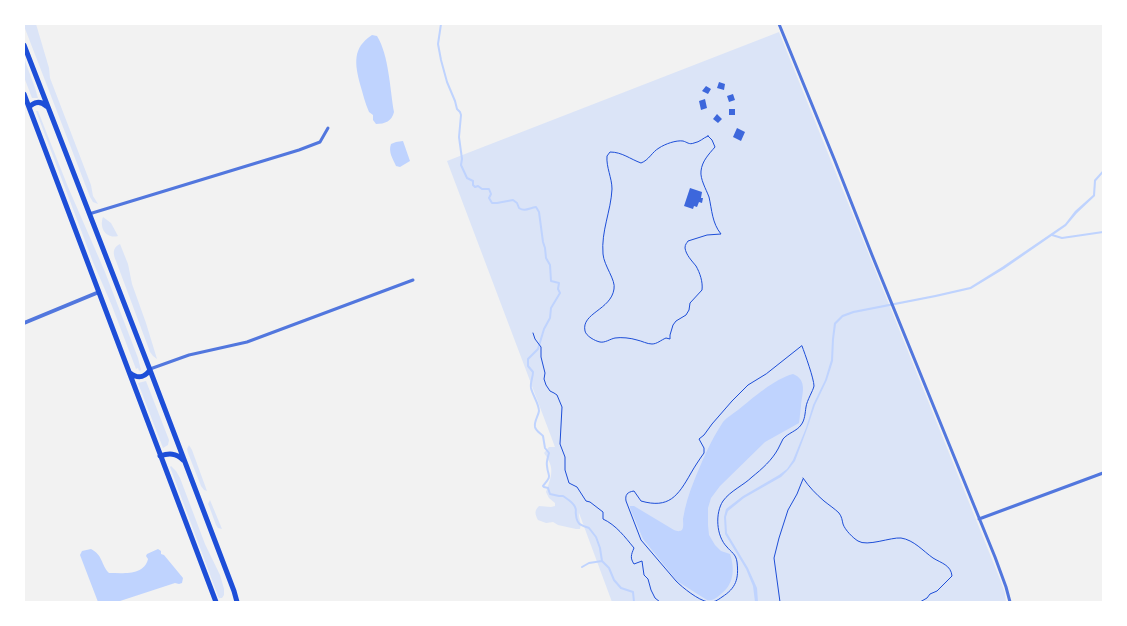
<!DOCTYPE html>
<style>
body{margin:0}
#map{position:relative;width:1127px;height:626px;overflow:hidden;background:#f2f2f2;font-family:"DejaVu Sans",sans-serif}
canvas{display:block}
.frame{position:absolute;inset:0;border:25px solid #fff;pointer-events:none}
</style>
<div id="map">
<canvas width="1127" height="626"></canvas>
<div class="frame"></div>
</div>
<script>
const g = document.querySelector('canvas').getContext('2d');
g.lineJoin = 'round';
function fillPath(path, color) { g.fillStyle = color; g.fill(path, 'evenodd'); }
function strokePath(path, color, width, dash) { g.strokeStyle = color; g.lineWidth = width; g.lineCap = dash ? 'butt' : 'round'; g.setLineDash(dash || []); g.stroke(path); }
fillPath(new Path2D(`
 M24 24H36L49 68 50 78 91 185 93 196 98 204 93 202 90 197 24 26Z
 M779 32 1000 579 1005 593 1006 602H612L579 513C578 517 582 522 580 529H576L558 525 553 522 546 523 538 520C535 514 534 511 539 506L551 507 555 506V503L549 498 546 492C552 475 555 468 544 453L549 447H555L447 161Z
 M24 58 35 88 38 98H32L24 77Z
 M36 111H38L68 187 105 272 138 358 141 370 139 371 138 368 136 369 112 306 93 262Z
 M103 217 111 223 118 236C106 239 99 228 103 217Z
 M120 244 128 264 132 284 146 323 157 359 153 356 150 352 116 261C113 254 112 248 120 244Z
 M146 381 169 440 168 445 163 448 138 383Z
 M189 445 192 450 207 491 204 490 201 486 188 453 187 449Z
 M171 466 176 471 180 478 205 544 220 575 224 589V595L222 598H219L218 596 170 467Z
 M210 500 222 529 218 528 216 525 209 506 208 504Z`), '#dbe4f7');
fillPath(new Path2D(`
 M372 35 377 36C389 55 390 90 394 112 392 121 385 124 376 124L373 120V115L369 112C365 103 363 94 360 84 355 64 352 48 372 35Z
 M403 141 410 161 400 167 396 166C393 159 388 152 391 144L396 142Z
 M1103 170V173L1096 181 1095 196 1077 213 1066 226 1004 269 971 289 936 297 854 313 843 317 836 324 834 339 833 361 827 380 815 405 807 429 795 461 788 470 781 477 744 498 728 511 726 517 727 533 748 568 757 588 758 602H755L753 586 746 569 725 534 724 517 726 509 743 496 779 475 787 469 793 460 806 428 813 405 825 380 831 360 832 339 834 323 842 315 853 311 935 295 970 287 1002 267 1065 224 1075 211 1093 195 1094 180Z
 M793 374C808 380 802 394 801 406 800 412 800 417 799 423L765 442 720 486 711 498 708 508V525L709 535 715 545 721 551 730 554C735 569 734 584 721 594 716 598 713 601 707 600L677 581 643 539 630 508V506H634L674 530C677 531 679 532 682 530 684 527 683 522 683 519 685 506 689 493 694 481 702 461 711 440 723 422 727 417 733 414 738 410 753 398 774 379 793 374Z
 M91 549C103 555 101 565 109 573 123 573 144 576 148 559L146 556 147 554 158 549 161 551V554L164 555 183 578 182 583 179 584 175 583 117 602H98L80 555 82 551Z`), '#bfd3fe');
strokePath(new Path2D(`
 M441 24 438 44 441 60 447 82 455 101 457 109 460 112 461 115 459 137 462 159 461 165 467 178 473 181V185L475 187 478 186 482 189H489L491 194 489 198 492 203H497L513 200 517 203 519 208C525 212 529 208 536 207L539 212 543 242 545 248 546 258 550 265 551 281 559 283 558 289 560 293 551 308 550 318 544 329 538 349 528 359V366L533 372C533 377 530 383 531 388 533 396 539 404 539 411 538 417 534 421 535 427 536 431 540 433 543 436L545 448 549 453C548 457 546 462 547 466 548 478 553 474 543 486L544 487 548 488 550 494 559 496H563C567 499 573 502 575 507 577 511 575 510 576 515 577 525 581 525 589 528L596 537 600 548 602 561 609 568 614 580 621 588 633 592 634 602
 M1052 235 1062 238 1103 232
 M582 567 589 563 602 561`), '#bfd3fe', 2);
fillPath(new Path2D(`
 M719 82 725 84 724 90 717 88Z
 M706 86 711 89 708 94 702 91Z
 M733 94 735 100 729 102 727 96Z
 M705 99 707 108 701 110 699 101Z
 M729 109H735V115H729Z
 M717 114 722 119 718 123 713 119Z
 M737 128 745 132 741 141 733 137Z
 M690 188 702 192 701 198H703L702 203 699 202 697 207 694 206 693 209 684 206Z`), '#3d67dc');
strokePath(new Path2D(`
 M708 136 712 140 715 147C709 154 702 161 701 171 700 179 706 189 709 197 712 210 712 223 721 234L707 235 688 241C687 243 685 244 685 248 686 255 692 261 696 266 700 273 703 282 702 290L690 303 689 310 686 315 676 321 673 325 670 335V339L666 338C661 340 657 344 652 344 647 344 642 341 637 340 631 338 621 337 615 338 610 339 605 343 600 342 595 341 586 336 585 331 581 313 611 310 614 289 616 280 604 266 603 254 601 231 611 211 612 189 612 178 606 167 607 156L610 152C622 152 630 159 641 163 649 160 652 152 659 148 665 144 676 140 683 141 687 142 689 145 694 143 700 142 703 138 708 136Z
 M533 333 535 339 541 347V357L545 373 544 379 546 385 550 391 554 393 557 395 562 407 560 444 565 457V470L569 483 577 487 586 501 590 502 603 512V519C616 525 625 537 634 548 631 555 630 558 634 564L642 561 644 575 648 579 651 590 655 598 660 602
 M802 346C805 354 814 379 814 386 813 391 807 400 806 407 805 413 805 420 801 425 797 431 788 433 783 439 781 442 780 446 778 449 772 460 762 469 752 477 744 485 730 491 723 501 715 513 716 536 727 547 731 552 736 554 737 562 739 579 736 588 722 597 718 600 713 603 708 602 698 600 683 588 676 581L641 540 626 501C625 495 627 492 634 491L641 501C669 509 678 496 691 473 695 466 699 460 704 453V448L699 439 704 435 712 424 732 401 748 385 766 374Z
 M803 478C809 487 816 494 824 501 829 505 835 509 839 513 842 517 842 520 843 524 845 530 853 538 858 541 867 547 891 537 901 538 914 540 923 551 933 558 941 563 951 565 952 576L937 591 930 594 927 598 920 602
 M780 602 774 558 779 538 788 510 797 494 803 479`), '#1d4ed8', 1);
strokePath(new Path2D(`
 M779 24 835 161 872 255 995 557 1006 587 1010 602
 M89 214 299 150 320 142 328 128
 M150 369 189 355 247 342 413 280
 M979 519 1103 473`), '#5277de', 3);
strokePath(new Path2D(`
 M24 323 99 292`), '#5277de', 4);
strokePath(new Path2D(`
 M24 45 150 370 234 591 237 602
 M24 94 216 602
 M29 107C34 102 40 100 46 106
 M130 373C138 379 144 378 150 370
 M160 456C169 453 176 453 183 460`), '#1d4ed8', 5);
</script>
